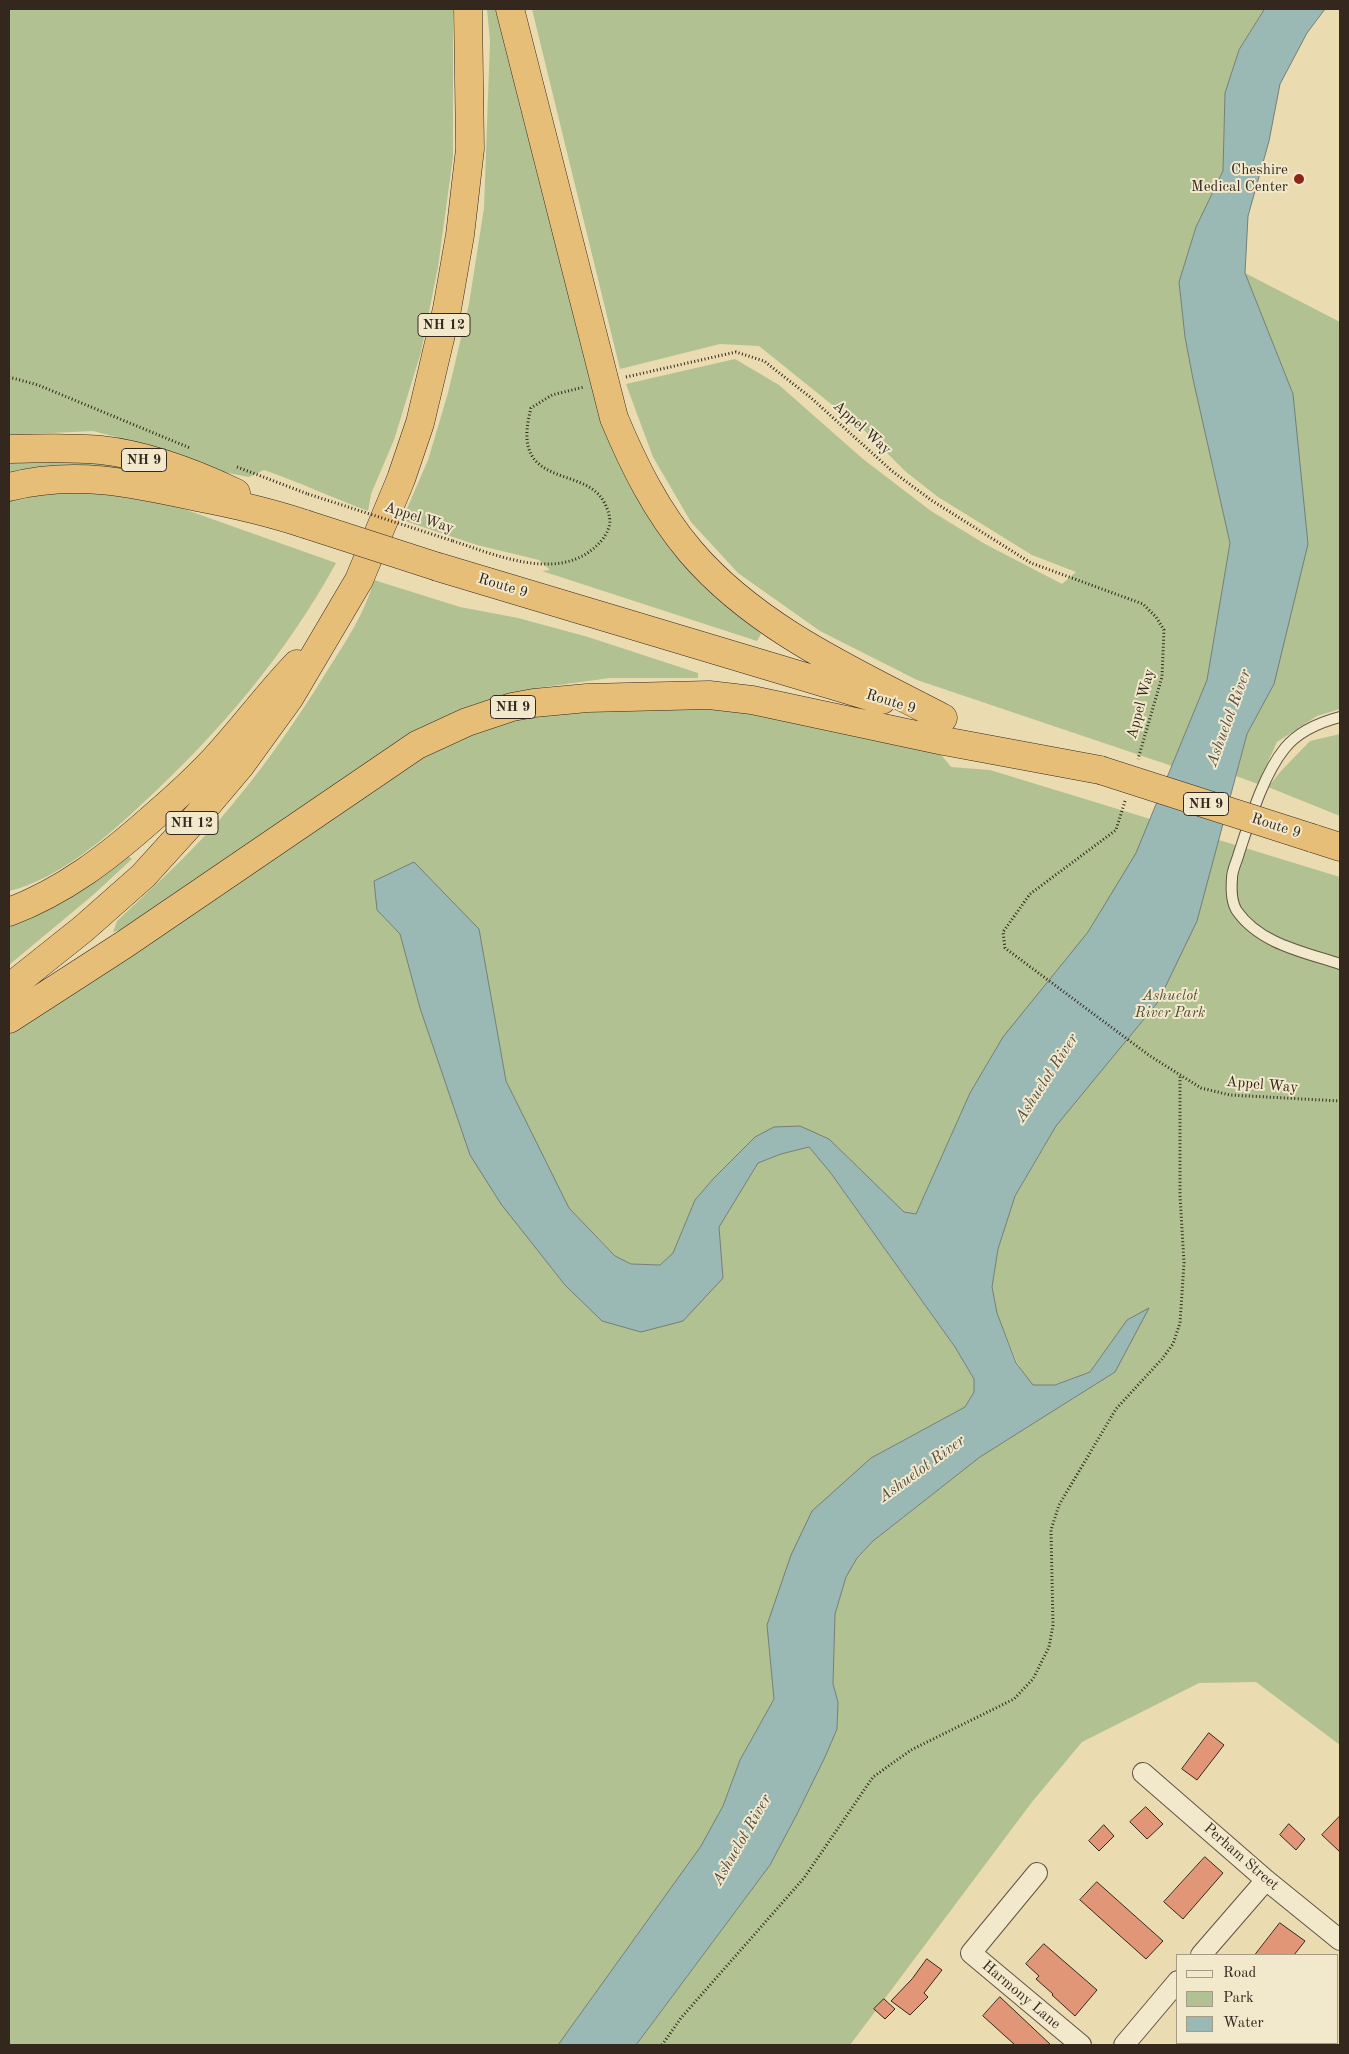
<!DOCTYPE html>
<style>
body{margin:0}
#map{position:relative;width:1349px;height:2054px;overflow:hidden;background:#ebdbb1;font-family:"Old Standard TT",serif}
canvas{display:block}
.frame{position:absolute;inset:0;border:10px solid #34271e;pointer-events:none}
.legend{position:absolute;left:1176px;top:1954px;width:162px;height:90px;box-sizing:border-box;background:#f2e8cc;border:1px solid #a69b86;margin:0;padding:6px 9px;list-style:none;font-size:15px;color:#34271e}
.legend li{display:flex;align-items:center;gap:10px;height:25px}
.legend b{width:25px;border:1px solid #a69b86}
</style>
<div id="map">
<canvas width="1349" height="2054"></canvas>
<div class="frame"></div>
<ul class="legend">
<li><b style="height:6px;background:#f2e8cc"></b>Road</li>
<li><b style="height:14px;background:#b1c191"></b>Park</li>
<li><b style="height:14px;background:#9bb9b4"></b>Water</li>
</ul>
</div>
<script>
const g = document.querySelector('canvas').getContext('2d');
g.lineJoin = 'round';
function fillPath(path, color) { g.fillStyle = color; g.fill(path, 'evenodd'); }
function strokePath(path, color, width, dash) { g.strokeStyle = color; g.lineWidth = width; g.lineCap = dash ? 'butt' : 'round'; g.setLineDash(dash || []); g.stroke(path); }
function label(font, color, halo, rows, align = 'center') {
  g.font = font + ' "Old Standard TT",serif'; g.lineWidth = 4; g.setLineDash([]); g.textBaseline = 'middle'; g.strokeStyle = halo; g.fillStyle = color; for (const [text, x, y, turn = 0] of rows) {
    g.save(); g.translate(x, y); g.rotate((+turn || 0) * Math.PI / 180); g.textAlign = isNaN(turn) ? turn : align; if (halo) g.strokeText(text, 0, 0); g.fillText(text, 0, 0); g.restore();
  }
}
fillPath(new Path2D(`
 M9 9H453V157L438 267 421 352 394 440 371 494 368 511C333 498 299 482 264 470L249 477 223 472 131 441 93 431 9 435Z
 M487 9H505L608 418 757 626 761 634 757 641 542 571 550 570 539 560 477 545 402 520 428 460 448 393 469 304 484 208 490 41Z
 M532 9H1265L1239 50 1225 93 1223 171 1196 227 1179 282 1185 337 1193 379 1230 543 1207 680 1172 766 917 680 820 631 738 573 691 522 653 457 626 384 735 359 779 385 863 459 931 511 985 544 1062 584 1076 572 1032 555 938 497 905 471 866 432 759 346 720 344 620 369Z
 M1245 273 1340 322V709L1317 716 1277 742 1258 784 1236 776 1247 734 1274 684 1293 394Z
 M44 453 176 475 9 479V460Z
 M89 490 164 502 336 563C287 653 219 733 144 802 107 837 59 879 9 891V499L31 495Z
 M374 580 460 607 518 618 588 637 698 673V678H610L537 688 510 697 124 929 113 932 117 921C150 890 184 859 215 825 257 777 294 725 327 671 345 643 365 613 374 580Z
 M722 705 938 751 951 767 990 770 1340 877V1745L1256 1682 1199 1683 1082 1742 1032 1802 850 2045H636L770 1865 797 1814 825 1757 837 1729 838 1702 833 1685 835 1614 846 1577 857 1558 873 1541 980 1457 1115 1372 1127 1320 1090 1372 1054 1385H1032L1017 1363 997 1313 992 1287 998 1249 1015 1196 1047 1142 1003 1038 970 1093 916 1214 904 1213 829 1139 755 1137 713 1179 695 1200 673 1253 660 1265 631 1264 615 1256 569 1208 506 1081 479 929 377 910 400 934 420 1008 470 1155 565 1285 722 1278 719 1227 758 1163 781 1154 809 1147 830 1172 955 1347 974 1379V1392L965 1407 871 1458 767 1625 774 1699 740 1760 723 1806 702 1846 558 2045H9V1033L138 952 296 841 451 739 524 713Z
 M1340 734V816L1268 787 1282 770 1310 741Z
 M123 852 132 859 93 895 9 965V915Z`), '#b1c191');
const water = new Path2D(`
 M1265 9H1325L1307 33 1280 84 1269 141 1248 216 1245 273 1293 394 1308 544 1274 684 1247 734 1197 921 1158 1002 1056 1126 1015 1196 998 1249 992 1287 997 1313 1016 1363 1033 1385H1055L1090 1372 1127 1320 1149 1308 1115 1372 980 1457 873 1541 857 1558 846 1577 835 1614 833 1684 838 1702 837 1729 825 1757 797 1814 770 1865 636 2045H558L701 1846 723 1806 740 1760 774 1699 767 1625 791 1555 812 1511 871 1458 965 1407 974 1392V1379L955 1347 830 1172 809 1147 781 1154 758 1163 719 1227 723 1278 683 1321 641 1332 602 1321 565 1285 501 1204 470 1155 420 1008 400 934 377 910 374 881 414 862 479 929 506 1081 569 1208 615 1256 631 1264 660 1265 673 1253 695 1200 713 1179 755 1137 774 1127 800 1126 829 1139 904 1212 916 1214 970 1093 1003 1037 1088 932 1136 853 1207 680 1230 543 1193 379 1185 337 1179 282 1196 227 1223 171 1225 93 1239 50Z`);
fillPath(water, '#9bb9b4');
strokePath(water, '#727f78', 1);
const building = new Path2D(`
 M1209 1733 1224 1745 1197 1780 1182 1769Z
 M1146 1807 1163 1824 1147 1839 1130 1822Z
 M1340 1816V1852L1322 1835Z
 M1289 1824 1305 1839 1296 1850 1280 1835Z
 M1104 1825 1114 1836 1099 1851 1089 1841Z
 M1205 1857 1223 1873 1183 1919 1164 1902Z
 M1097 1882 1163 1941 1146 1959 1080 1900Z
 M1280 1923 1305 1941 1294 1955H1255Z
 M1044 1944 1097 1990 1075 2016 1052 1995 1053 1994 1036 1979 1039 1976 1026 1964Z
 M927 1959 942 1970 924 1993 928 1997 910 2015 891 2001 912 1979Z
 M1000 1997 1051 2045H1015L983 2016Z
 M884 1999 895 2009 885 2019 874 2009Z`);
fillPath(building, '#e29678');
strokePath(building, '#34271e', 1);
const service = new Path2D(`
 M1340 717C1321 722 1298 732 1285 748 1263 775 1250 820 1239 853 1237 861 1232 870 1232 878 1231 890 1231 902 1237 911 1260 944 1304 952 1340 964`);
const minor = new Path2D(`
 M1143 1773 1266 1880 1340 1940
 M1037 1873 971 1953 1081 2045
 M1201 1955 1266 1880
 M1124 2045 1178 1981`);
const trunk = new Path2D(`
 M510 9 614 418C634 466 657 512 691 552 757 629 855 672 943 718
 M9 449C40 448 70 447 101 450 147 455 194 473 236 493
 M9 487C74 470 133 483 197 497 234 504 269 512 305 524
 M438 567 882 700
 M1312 838 1340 847
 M9 912C64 891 107 858 151 819 172 801 193 782 212 762 242 730 267 695 297 664
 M9 988 83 929 143 876 202 811 240 766 290 697 359 580 401 479 420 423 447 309 460 235 470 149 468 9
 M9 1019 125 944 417 745 467 722 512 707 534 703 587 698 709 695 752 700 944 741 1100 770`);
strokePath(service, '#625443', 12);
strokePath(minor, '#625443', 22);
strokePath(trunk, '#34271e', 29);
strokePath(new Path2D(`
 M9 377 38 385 190 448
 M626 377 736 352 764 361 810 397 892 471 931 500 1031 563 1143 604 1156 617 1164 630 1162 677 1138 759
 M237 467 308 494
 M453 541C499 556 564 585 602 540 612 527 612 517 604 502 590 476 552 481 534 459 523 444 527 424 531 408L552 395 584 387
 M1125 801 1116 830 1030 894 1003 932 1005 948 1150 1056 1201 1088 1230 1095 1340 1101
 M662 2045 681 2018 804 1878 873 1777 911 1750 1014 1699 1033 1679 1049 1647 1053 1625 1051 1530 1059 1505 1116 1409 1162 1359 1173 1344 1180 1323 1184 1263 1180 1195V1075`), '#34271e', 3, [1, 2.5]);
strokePath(service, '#f2e8cc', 10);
strokePath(minor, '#f2e8cc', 20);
strokePath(trunk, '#e6be78', 28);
const trunkBridge = new Path2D(`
 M305 524 438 567
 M1100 770 1312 838`);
strokePath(trunkBridge, '#34271e', 29, []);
strokePath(new Path2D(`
 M308 494 453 541`), '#34271e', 3, [1, 2.5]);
strokePath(trunkBridge, '#e6be78', 28);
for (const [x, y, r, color] of [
 [1299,179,6,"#8f2418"]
]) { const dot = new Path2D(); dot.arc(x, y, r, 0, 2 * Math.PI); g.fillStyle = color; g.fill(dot); strokePath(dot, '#f2e8cc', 2); }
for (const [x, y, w] of [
 [444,325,52],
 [144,460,45],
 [513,707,45],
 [1206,804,45],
 [192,823,52]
]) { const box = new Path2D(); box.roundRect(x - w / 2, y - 11.5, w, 23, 4); g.fillStyle = '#f2e8cc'; g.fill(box); strokePath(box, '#34271e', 1); }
label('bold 14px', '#34271e', null, [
 ["NH 12",444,325],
 ["NH 9",144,460],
 ["NH 9",513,707],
 ["NH 9",1206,804],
 ["NH 12",192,823]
]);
label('15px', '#34271e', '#f2e8cc', [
 ["Cheshire",1288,170],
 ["Medical Center",1288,187]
], 'right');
label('15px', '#34271e', '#f2e8cc', [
 ["Appel Way",862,428,42],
 ["Appel Way",419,518,18],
 ["Route 9",503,586,17],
 ["Route 9",891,702,17],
 ["Appel Way",1141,704,-75],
 ["Route 9",1276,826,18],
 ["Appel Way",1262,1085,5],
 ["Perham Street",1241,1857,41],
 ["Harmony Lane",1021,1995,40]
]);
label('italic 15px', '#534e3b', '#f2e8cc', [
 ["Ashuelot",1170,996],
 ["River Park",1170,1013]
]);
label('italic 16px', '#4e4c44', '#f2e8cc', [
 ["Ashuelot River",1229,718,-70],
 ["Ashuelot River",1047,1078,-57],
 ["Ashuelot River",922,1469,-36],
 ["Ashuelot River",742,1840,-60]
]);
</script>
